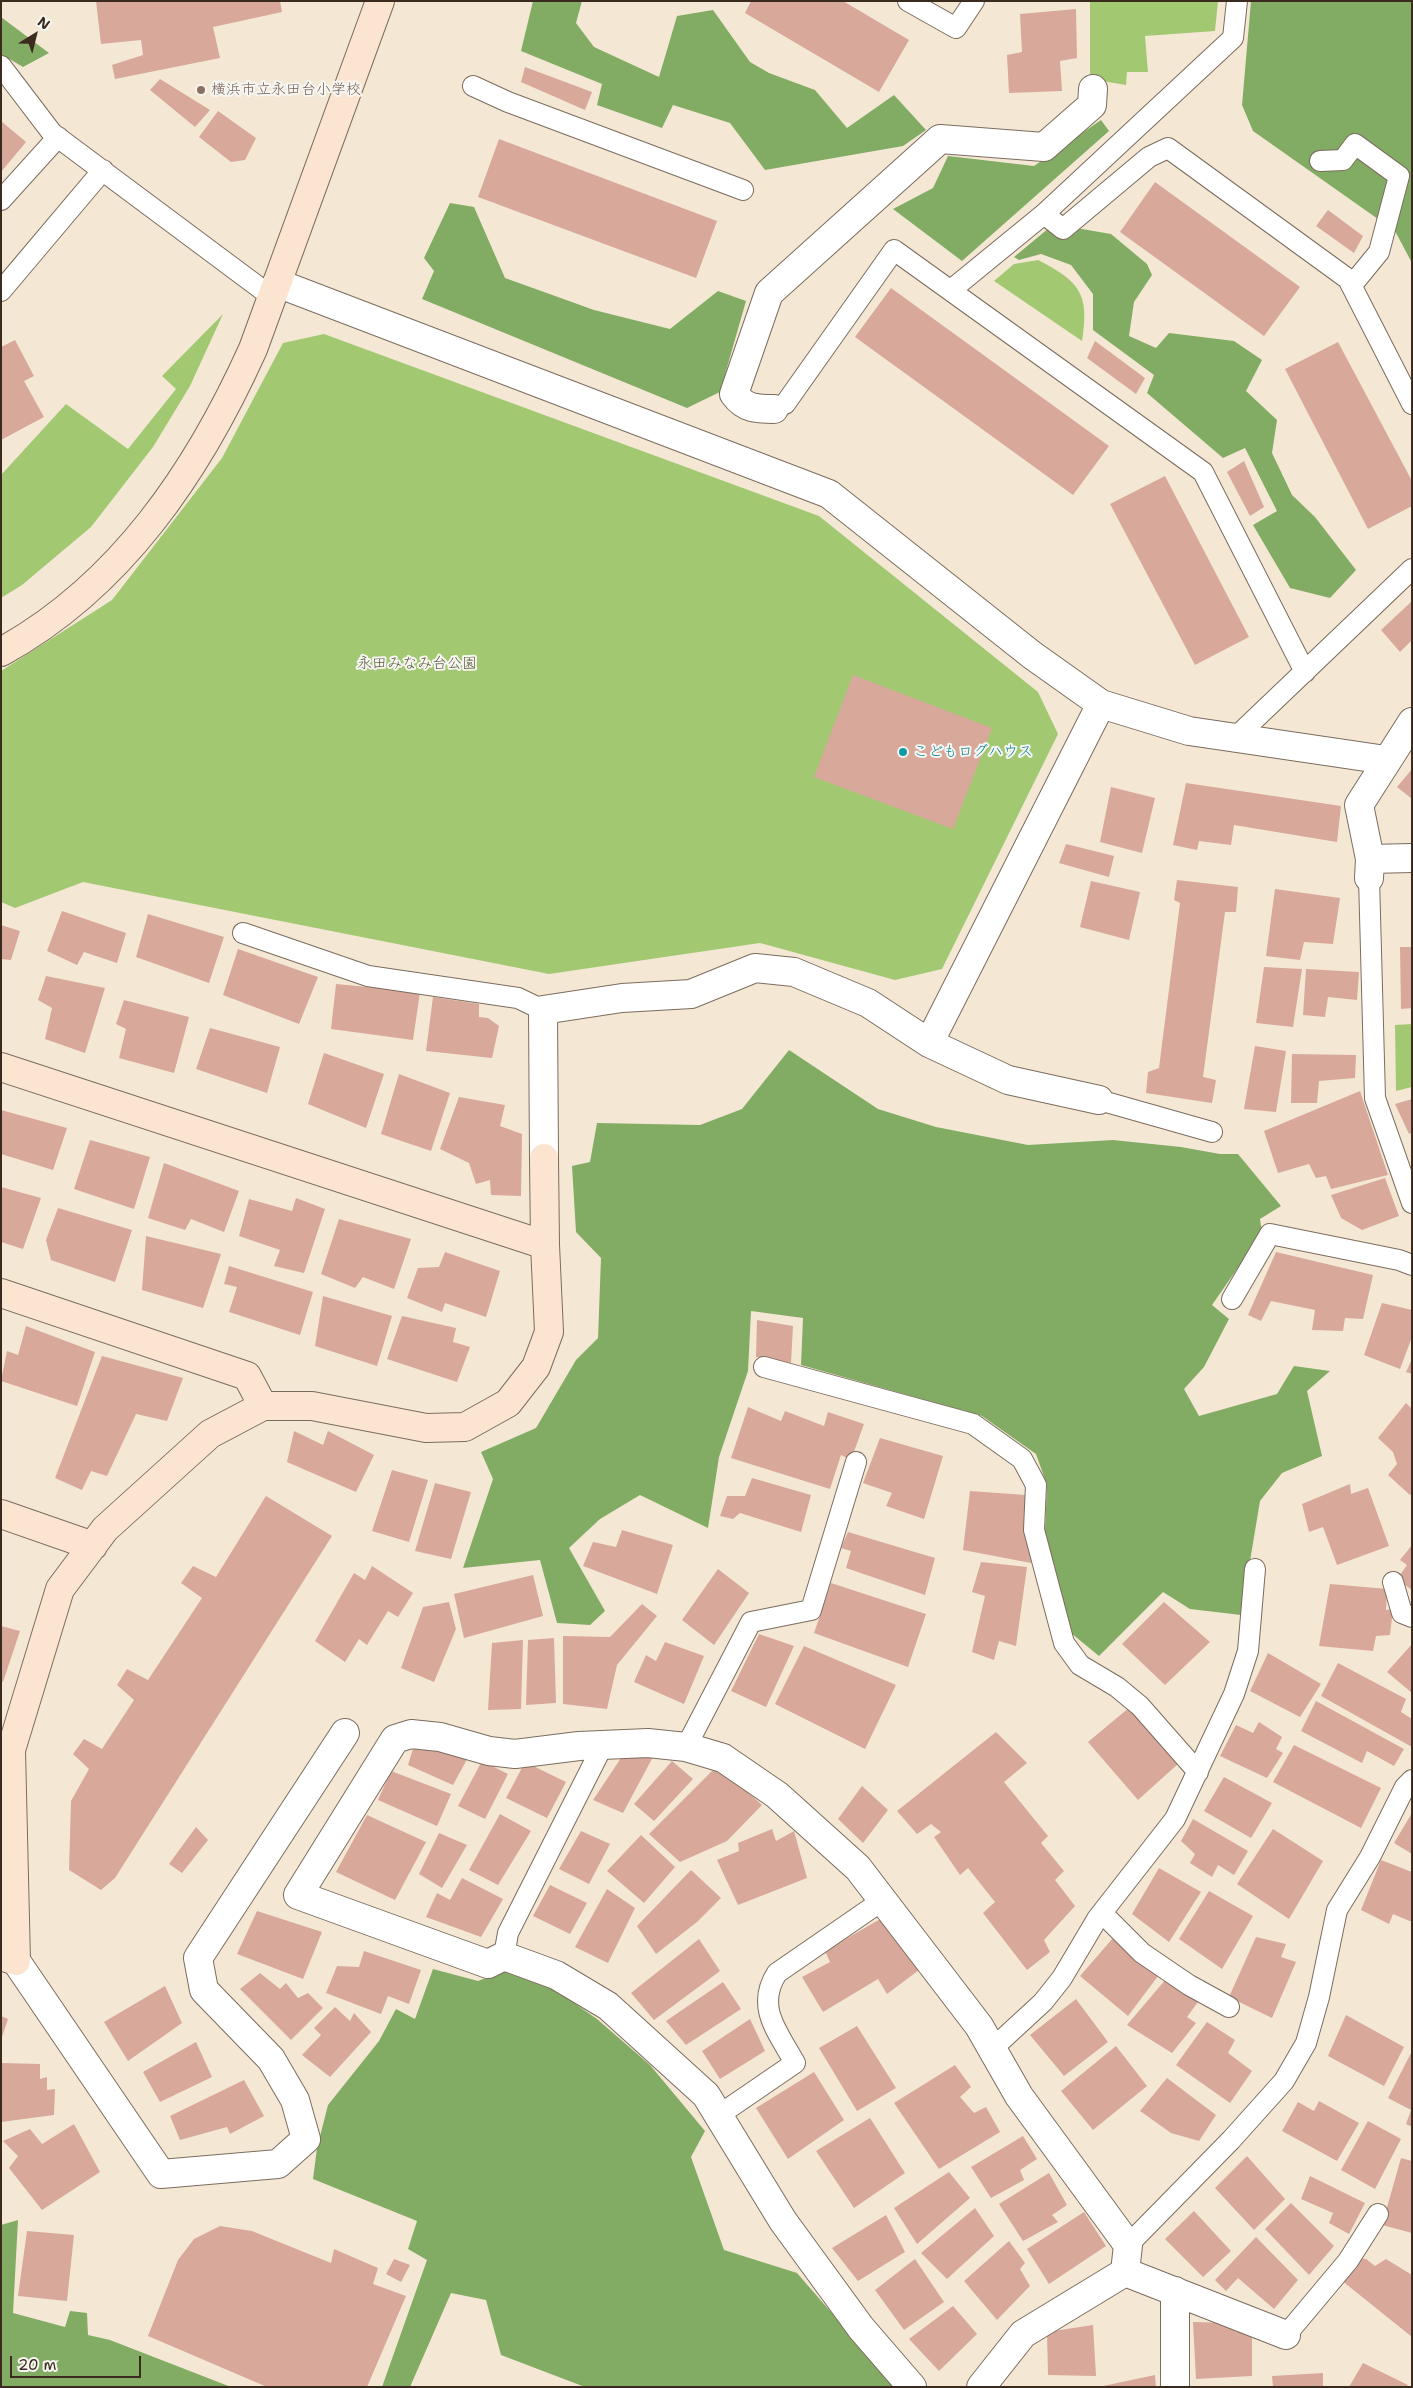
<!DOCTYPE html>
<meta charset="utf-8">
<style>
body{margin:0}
#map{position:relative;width:1413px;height:2388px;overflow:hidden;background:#f4e8d5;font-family:"Shantell Sans",sans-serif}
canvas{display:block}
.frame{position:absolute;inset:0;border:2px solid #3b2a1e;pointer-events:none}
.north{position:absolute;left:10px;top:10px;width:50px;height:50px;-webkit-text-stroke:4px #f6f6f2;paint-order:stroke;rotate:36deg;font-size:14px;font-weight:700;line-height:20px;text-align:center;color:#3b2a1e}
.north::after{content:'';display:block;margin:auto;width:18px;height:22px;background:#3b2a1e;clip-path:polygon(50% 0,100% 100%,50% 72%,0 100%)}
.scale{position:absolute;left:10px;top:2356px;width:131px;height:22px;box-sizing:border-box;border:2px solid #3b2a1e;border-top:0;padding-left:6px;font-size:15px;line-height:18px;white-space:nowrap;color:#3b2a1e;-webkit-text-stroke:4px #f6f6f2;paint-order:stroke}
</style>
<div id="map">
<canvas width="1413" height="2388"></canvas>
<div class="frame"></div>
<div class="north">N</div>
<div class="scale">20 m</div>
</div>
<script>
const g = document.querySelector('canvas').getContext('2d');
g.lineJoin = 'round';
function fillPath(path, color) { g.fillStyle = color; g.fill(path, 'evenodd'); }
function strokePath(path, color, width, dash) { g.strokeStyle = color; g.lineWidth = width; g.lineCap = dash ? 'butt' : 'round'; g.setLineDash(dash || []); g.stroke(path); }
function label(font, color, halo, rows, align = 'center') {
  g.font = font + ' "Shantell Sans","Klee One",sans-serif'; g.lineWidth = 4; g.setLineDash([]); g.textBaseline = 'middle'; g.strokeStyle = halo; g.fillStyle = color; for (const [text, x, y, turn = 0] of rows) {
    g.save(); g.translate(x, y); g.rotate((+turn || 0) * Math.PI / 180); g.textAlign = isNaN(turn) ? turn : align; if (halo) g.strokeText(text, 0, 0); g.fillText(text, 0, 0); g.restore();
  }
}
fillPath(new Path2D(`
 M1090 1H1218L1215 31 1145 36 1148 72H1127L1126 85 1090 79Z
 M1038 260C1079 281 1090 293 1082 341L994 281 1014 264Z
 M223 314 190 386 153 447 91 527 22 585 1 598V475L66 404 128 449 176 389 162 376Z
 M324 334 819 516 1038 692 1058 734 942 969 895 980 760 943 549 974 83 882 15 908 1 902V671L112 600 222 458 283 343Z
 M1412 1024V1087L1396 1091 1395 1025Z`), '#a3c872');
fillPath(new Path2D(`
 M533 1H582L576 23 594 47 659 77 677 16 713 10 750 62 769 73 815 90 847 128 894 95 926 130 903 146 765 170 730 123 673 105 662 128 597 105 602 84 521 51Z
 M1251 1H1412V263L1395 231 1253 131 1242 105Z
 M1 17 49 53 23 67 1 54Z
 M1101 120 1109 131 962 261 893 209 933 188 948 156 1034 166Z
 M450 203 474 207 505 278 594 310 670 329 718 291 746 301 720 392 687 408 422 299 434 271 424 258Z
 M1049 228 1068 238 1076 228 1111 234 1147 264 1152 275 1134 302 1129 336 1156 348 1169 333 1234 341 1262 360 1246 391 1277 420 1272 453 1292 495 1315 517 1356 570 1330 598 1290 588 1253 525 1277 511 1245 448 1223 458 1147 393 1154 375 1093 330V294L1071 265 1041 254 1019 260 1014 257Z
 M789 1050 878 1109 936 1127 1028 1145 1113 1140 1181 1147 1220 1154H1238L1281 1206 1260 1219 1262 1233 1212 1305 1229 1319 1204 1367 1184 1389 1199 1416 1277 1394 1294 1366 1330 1371 1307 1391 1322 1456 1282 1473 1260 1501 1241 1615 1190 1609 1163 1592 1099 1656 1071 1633 1045 1531 1047 1485 1036 1454 982 1416 801 1365 803 1318 751 1311 748 1371 719 1457 708 1528 640 1495 600 1519 569 1548 605 1611 590 1625 557 1623 540 1560 463 1568 493 1479 481 1452 536 1428 576 1360 598 1338 601 1258 576 1232 572 1166 590 1162 597 1123 700 1125 742 1109Z
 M433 1969 478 1981 506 1970 551 1987 597 2019 650 2065 705 2131 691 2157 724 2250 797 2273 896 2387H585L501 2355 486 2300 451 2293 410 2387H382L427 2260 408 2249 417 2221 313 2179 317 2148 328 2105 379 2041 396 2009 415 2019Z
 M18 2220 13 2313 65 2327 70 2311 87 2313 88 2335 110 2340 231 2387H1V2225Z`), '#82ac64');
fillPath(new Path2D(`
 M96 1H280L282 12 213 27 220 58 115 79 112 65 143 55 141 40 101 44Z
 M751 1H843L909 40 879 92 745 13Z
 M1076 9 1077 58 1060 61 1062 91 1009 93 1007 55 1022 52 1020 14Z
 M525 67 592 92 585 110 521 82Z
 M160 79 210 110 195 127 150 90Z
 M218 111 256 138 245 160 231 162 199 137Z
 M1 121 26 142 1 172Z
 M499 139 717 221 696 278 478 197Z
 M1155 182 1300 287 1264 336 1120 232Z
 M1328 210 1363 236 1354 253 1316 226Z
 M891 288 1109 446 1073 495 855 337Z
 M15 340 34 376 24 381 44 417 1 440V347Z
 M1095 341 1145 378 1136 394 1087 358Z
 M1338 342 1412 481V506L1368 529 1285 369Z
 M1244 461 1264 507 1250 516 1227 472Z
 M1165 476 1249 637 1195 665 1110 504Z
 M1412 601V640L1400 652 1381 630Z
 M853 675 992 728 953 829 814 777Z
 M1412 769V799L1397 787Z
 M1186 783 1341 806 1337 842 1234 825 1231 845 1199 841 1197 850 1173 845Z
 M1111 787 1155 798 1142 853 1100 842Z
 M1066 844 1114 856 1109 877 1059 863Z
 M1177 880 1238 887 1236 912H1225L1203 1077 1216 1080 1212 1103 1146 1093 1148 1072 1159 1068 1180 903 1174 900Z
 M1091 881 1140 892 1129 940 1080 927Z
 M1275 889 1340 898 1333 944 1304 942 1300 960 1266 956Z
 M62 911 126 933 117 963 84 952 77 965 47 951Z
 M148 914 224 937 209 983 136 957Z
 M1 925 20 931 11 960 1 959Z
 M1400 947H1412V1008L1401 1009Z
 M238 949 318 977 299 1024 223 995Z
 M1264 967 1302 969 1293 1027 1256 1023Z
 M1306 969 1359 972 1357 1000 1328 997 1325 1017 1303 1015Z
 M46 976 105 988 85 1053 45 1039 52 1008 38 1000Z
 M336 984 420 992 413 1040 331 1029Z
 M433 997 479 1004V1017L488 1018 499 1026 492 1058 426 1051Z
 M124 1000 189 1017 174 1073 119 1058 126 1029 116 1024Z
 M210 1028 280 1047 267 1093 196 1069Z
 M1255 1046 1286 1051 1276 1112 1244 1109Z
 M324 1053 384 1074 366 1128 308 1104Z
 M1292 1054 1356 1055 1355 1078 1319 1081 1317 1103H1291Z
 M399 1074 450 1093 431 1151 381 1134Z
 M1360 1091 1388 1175 1331 1189 1326 1176 1316 1178 1309 1164 1278 1173 1264 1131Z
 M459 1097 505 1105 500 1126 522 1134 521 1196 491 1195 490 1180 476 1184 469 1163 440 1149Z
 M1412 1099V1133L1409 1134 1395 1104Z
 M1 1110 67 1128 53 1170 1 1154Z
 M90 1140 150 1157 134 1209 74 1189Z
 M164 1163 239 1191 224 1232 191 1219 185 1230 148 1218Z
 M1385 1178 1399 1216 1362 1230 1341 1218 1331 1195Z
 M1 1187 41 1198 23 1249 1 1242Z
 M296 1198 325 1209 304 1273 274 1266 280 1250 239 1236 249 1199 292 1211Z
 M58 1208 132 1230 115 1282 51 1260 46 1240Z
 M339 1219 411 1239 394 1289 363 1277 355 1288 321 1274Z
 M146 1236 221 1254 203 1308 142 1290Z
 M445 1252 500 1271 486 1317 445 1303 442 1312 407 1298 418 1268 439 1267Z
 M1276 1252 1373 1275 1363 1319 1345 1318 1343 1331 1312 1330 1315 1310 1271 1301 1261 1321 1248 1315Z
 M229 1266 313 1292 300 1335 229 1312 237 1287 224 1284Z
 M323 1296 392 1316 377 1366 315 1346Z
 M1382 1303 1412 1310V1337L1400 1369 1364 1355Z
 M402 1316 456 1328 453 1342 470 1347 457 1382 387 1359Z
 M757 1320 793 1326 791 1363 756 1357Z
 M26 1326 95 1352 77 1406 1 1381 7 1351 18 1355Z
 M102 1356 183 1378 167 1421 136 1414 107 1476 91 1471 82 1490 55 1478Z
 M1412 1359V1374L1406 1372Z
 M1406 1403 1412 1409V1493L1410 1495 1388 1475 1397 1464 1393 1452 1378 1438Z
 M748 1407 781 1421 785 1411 824 1426 828 1412 864 1424 851 1460 841 1455 830 1489 731 1458Z
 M294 1431 323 1445 328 1431 374 1455 356 1492 287 1462Z
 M880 1438 943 1456 924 1519 886 1506 892 1493 863 1483Z
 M392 1470 428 1480 409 1542 372 1531Z
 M752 1478 811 1495 801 1532 740 1513 733 1519 720 1516 727 1496H745Z
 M435 1483 471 1492 451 1559 415 1551Z
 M1350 1484 1351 1494 1368 1488 1389 1546 1337 1565 1323 1527 1309 1532 1302 1504Z
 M970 1491 1026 1495 1031 1563 963 1550Z
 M266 1496 332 1536 115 1878 101 1890 69 1870 71 1801 89 1769 73 1754 84 1739 102 1749 134 1700 117 1685 127 1669 148 1680 202 1598 181 1583 193 1566 216 1577Z
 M622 1530 673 1545 657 1594 583 1566 593 1542 616 1547Z
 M848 1532 935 1558 925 1595 846 1568 851 1551 841 1548Z
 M1412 1545V1590L1397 1579 1407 1565 1400 1560Z
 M981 1562 1027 1567 1016 1646 999 1641 994 1660 972 1652 985 1596 972 1592Z
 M372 1566 413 1593 398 1617 388 1611 367 1645 359 1639 345 1662 315 1641 354 1573 365 1580Z
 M718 1569 749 1593 714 1645 682 1620Z
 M533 1575 543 1616 464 1638 454 1594Z
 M831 1583 926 1614 908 1667 814 1633Z
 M1330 1584 1387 1589 1386 1610 1393 1609 1390 1635 1376 1636 1373 1651 1319 1646Z
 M449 1602 456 1629 434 1682 401 1668 423 1607Z
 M1164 1602 1210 1642 1165 1685 1122 1644Z
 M642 1604 657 1616 617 1665 607 1709 563 1704V1636L610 1637Z
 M1 1626 20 1631 3 1682 1 1681Z
 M759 1634 794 1646 766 1707 731 1691Z
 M554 1638 556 1703 526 1705 528 1640Z
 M523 1640 521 1709 488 1710 492 1643Z
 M665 1642 704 1656 684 1704 634 1682 646 1655 656 1661Z
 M1412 1644V1693L1387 1672Z
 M804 1646 896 1685 865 1749 775 1704Z
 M1268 1653 1321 1684 1300 1717 1250 1691Z
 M1338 1663 1406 1699 1401 1712 1412 1719V1747L1321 1696Z
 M1316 1701 1404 1749 1394 1766 1367 1751 1362 1763 1301 1731Z
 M1130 1707 1179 1763 1138 1800 1088 1742Z
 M1259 1722 1282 1737 1276 1749 1283 1753 1267 1778 1220 1756 1236 1725 1253 1733Z
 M996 1732 1027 1763 1004 1782 1048 1836 1041 1843 1064 1871 1055 1880 1075 1906 1044 1940 1050 1952 1027 1970 983 1913 995 1902 968 1868 960 1875 934 1837 941 1832 931 1824 917 1834 897 1811Z
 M415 1742 471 1752 453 1785 408 1765Z
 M1294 1745 1381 1788 1361 1828 1273 1782Z
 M625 1752 654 1755 623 1813 593 1800Z
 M482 1761 508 1774 485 1819 458 1806Z
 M672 1761 693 1779 654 1821 634 1804Z
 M525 1762 566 1782 547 1818 506 1798Z
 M718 1765 762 1805 727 1841 680 1862 649 1834Z
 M391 1771 451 1794 437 1826 378 1800Z
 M1224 1777 1272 1803 1251 1838 1204 1811Z
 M862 1786 888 1810 863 1843 838 1819Z
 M1412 1813V1854L1394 1843Z
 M500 1814 531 1831 498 1885 469 1870Z
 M367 1815 426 1842 395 1900 336 1872Z
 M1193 1819 1248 1851 1234 1875 1218 1865 1212 1877 1190 1863 1195 1854 1181 1841Z
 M196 1827 208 1840 182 1873 169 1864Z
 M772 1829 776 1841 794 1831 807 1878 738 1905 717 1860 739 1851 738 1843Z
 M1273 1829 1323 1861 1289 1919 1237 1884Z
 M581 1831 610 1844 589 1884 559 1869Z
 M439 1833 467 1845 442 1888 419 1874Z
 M641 1835 675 1867 644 1903 607 1871Z
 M1381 1860 1412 1872V1922L1393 1914 1389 1924 1361 1910Z
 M1159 1868 1201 1892 1169 1942 1132 1914Z
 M691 1870 721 1898 697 1922 656 1954 637 1926Z
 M462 1878 503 1899 481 1937 426 1917 437 1893 450 1900Z
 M550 1885 587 1903 570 1934 533 1916Z
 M607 1889 635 1908 608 1963 575 1947Z
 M1209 1891 1253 1916 1222 1969 1179 1939Z
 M257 1911 322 1932 303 1979 237 1954Z
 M882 1918 919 1970 887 1994 878 1979 823 2012 802 1977 830 1962 825 1951Z
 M1256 1937 1286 1944 1281 1957 1296 1962 1272 2018 1229 1997Z
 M1113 1938 1158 1976 1128 2016 1080 1976Z
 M699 1939 720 1971 654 2020 631 1993Z
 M364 1951 421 1970 409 2004 388 1996 381 2014 326 1993 337 1966 359 1967Z
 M260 1973 280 1989 286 1983 298 1998 308 1993 323 2008 291 2040 240 1989Z
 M1166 1979 1198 2002 1187 2017 1196 2023 1172 2053 1127 2025Z
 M723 1982 741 2009 686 2045 666 2021Z
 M165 1986 182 2023 128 2061 104 2022Z
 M1076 1999 1108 2042 1064 2076 1030 2035Z
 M335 2007 350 2021 354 2013 371 2032 330 2077 302 2055 321 2035 314 2028Z
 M1346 2015 1404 2047 1384 2086 1328 2056Z
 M1 2016 8 2019 2 2037H1Z
 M750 2019 765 2051 720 2079 702 2051Z
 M1207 2022 1235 2040 1228 2053 1252 2071 1230 2103 1176 2065Z
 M857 2026 896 2088 857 2111 819 2048Z
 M196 2042 212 2077 160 2102 143 2072Z
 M1116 2046 1147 2086 1093 2130 1061 2091Z
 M1412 2051V2127L1406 2124 1411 2110 1388 2098Z
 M1 2063 40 2064V2079L47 2077V2090L55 2089 54 2115 1 2122Z
 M955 2065 971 2087 960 2097 974 2113 986 2107 1000 2132 939 2169 894 2103Z
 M814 2072 844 2120 788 2159 756 2108Z
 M1167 2078 1216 2115 1199 2141 1171 2133 1140 2111Z
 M244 2080 264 2116 230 2134 227 2127 180 2140 170 2116Z
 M1319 2101 1359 2123 1337 2161 1282 2131 1298 2102 1314 2111Z
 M870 2118 905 2173 854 2208 816 2151Z
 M1368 2121 1401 2139 1375 2189 1341 2170Z
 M74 2124 100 2172 42 2210 9 2168 18 2156 3 2141 30 2129 42 2144Z
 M1023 2136 1037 2159 1020 2170 1024 2180 991 2198 971 2167Z
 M1247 2156 1285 2199 1254 2230 1215 2188Z
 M1401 2158 1412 2161V2233L1382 2225Z
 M949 2172 970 2198 917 2244 894 2208Z
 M1049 2173 1067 2205 1052 2215 1058 2222 1023 2241 999 2204Z
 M1310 2176 1365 2203 1349 2234 1329 2223 1333 2213 1301 2199Z
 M1291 2203 1334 2246 1309 2275 1265 2229Z
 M975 2208 994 2236 947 2279 921 2253Z
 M1194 2211 1231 2251 1203 2277 1165 2239Z
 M1084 2212 1106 2246 1049 2284 1027 2249Z
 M886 2215 905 2252 858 2281 832 2248Z
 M220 2226 252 2231 331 2263 334 2249 378 2268 373 2284 406 2296 367 2387H267L148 2336 178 2260 194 2239Z
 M27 2231 74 2235 67 2301 18 2296Z
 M1256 2237 1298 2280 1274 2309 1238 2278 1226 2291 1215 2280Z
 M1009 2241 1025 2263 1020 2269 1030 2286 997 2320 964 2281Z
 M1357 2258 1366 2259 1375 2266 1386 2259 1412 2275V2337L1341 2280Z
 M394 2259 410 2265 401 2282 386 2274Z
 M915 2259 944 2302 904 2330 875 2290Z
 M953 2306 977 2334 939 2371 909 2339Z
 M1193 2322 1235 2323 1236 2332 1252 2331V2376L1196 2379Z
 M1093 2325 1096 2376 1048 2375 1047 2332Z
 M1363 2363 1408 2385 1407 2387H1349Z
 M1323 2373V2387H1273L1272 2376Z
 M1155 2375 1156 2387H1104L1103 2386Z`), '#d8a89a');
const lane = new Path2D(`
 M908 1 956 28 974 1
 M1 66 52 133 272 297
 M473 86 508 102 743 190
 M1320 161 1343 160 1355 144 1399 176 1379 252 1352 285
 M1 200 58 137
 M1044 214 1063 229 1149 157 1168 148 1348 279 1412 404
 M951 290 1044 214 1233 38 1237 1
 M1 291 103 170
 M785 404 894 250 1203 472 1305 672
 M1236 737 1412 569
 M1369 878 1375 1098 1412 1203
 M243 933 368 976 518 998 543 1010
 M1099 1100 1212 1132
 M1232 1299 1270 1234 1399 1260 1412 1265
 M764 1367 973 1424 1022 1459 1036 1485 1034 1530 1064 1643 1080 1665 1117 1687 1140 1706 1198 1772
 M1393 1582 1402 1613 1412 1617
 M686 1747 751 1622 811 1610 856 1462
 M1102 1913 1142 1953 1189 1985 1229 2007
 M504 1956 508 1933 602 1747
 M992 2049 1043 2002 1062 1978 1097 1919 1175 1819 1234 1694 1248 1651 1255 1569
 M719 2115 795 2063C778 2032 755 2007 777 1973L883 1900
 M1128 2245 1231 2140 1284 2081 1306 2043 1319 1997 1337 1910 1370 1857 1405 1787 1412 1780
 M1286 2335 1348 2261 1378 2214`);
const street = new Path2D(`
 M277 283 829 494 1032 655 1101 704 1189 731 1386 760
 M774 409C757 409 745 409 734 394L769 293 940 139 1044 147 1092 105 1093 89
 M1370 859 1412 858
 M1369 878 1370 859 1359 805 1412 722
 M929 1043 1101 704
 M544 1158 543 1010 622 998 691 994 755 968 794 972 868 1003 929 1043 1008 1080 1099 1100
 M16 1961 161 2174 278 2164 306 2139 295 2100 271 2059 204 1990 198 1958 345 1733
 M1125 2272 1286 2335
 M1175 2291V2387
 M912 2387 861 2328 783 2221 706 2095 608 2006 556 1975 504 1956 488 1964 298 1895 395 1739 411 1734 440 1737 489 1751 515 1754 579 1746 648 1743 686 1747 723 1758 777 1795 858 1868 979 2026 1019 2096 1128 2245 1125 2272 1023 2334 981 2387`);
const secondary = new Path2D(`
 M1 652C121 586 198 471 253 349L380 1
 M1 1067 545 1245
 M1 1293 247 1376 263 1406
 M1 1514 93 1546
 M1 1956 16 1961 11 1750 60 1589 105 1529 210 1434 263 1406H312L426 1428 465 1427 508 1403 536 1367 549 1332 545 1245 544 1158`);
strokePath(lane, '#7c6c5e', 22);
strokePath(street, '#7c6c5e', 30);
strokePath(secondary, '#7c6c5e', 30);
strokePath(lane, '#fff', 20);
strokePath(street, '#fff', 28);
strokePath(secondary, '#fce5d0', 28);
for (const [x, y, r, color] of [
 [201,90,5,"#8d6e63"],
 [903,752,5,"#0f9aa8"]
]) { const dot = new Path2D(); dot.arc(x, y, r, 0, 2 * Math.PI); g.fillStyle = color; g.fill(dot); strokePath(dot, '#f6f6f2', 2); }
label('15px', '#785e54', '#f6f6f2', [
 ["横浜市立永田台小学校",211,90]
], 'left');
label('15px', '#5a5937', '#f6f6f2', [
 ["永田みなみ台公園",417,664]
]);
label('15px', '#0d838f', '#f6f6f2', [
 ["こどもログハウス",913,752]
], 'left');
</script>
